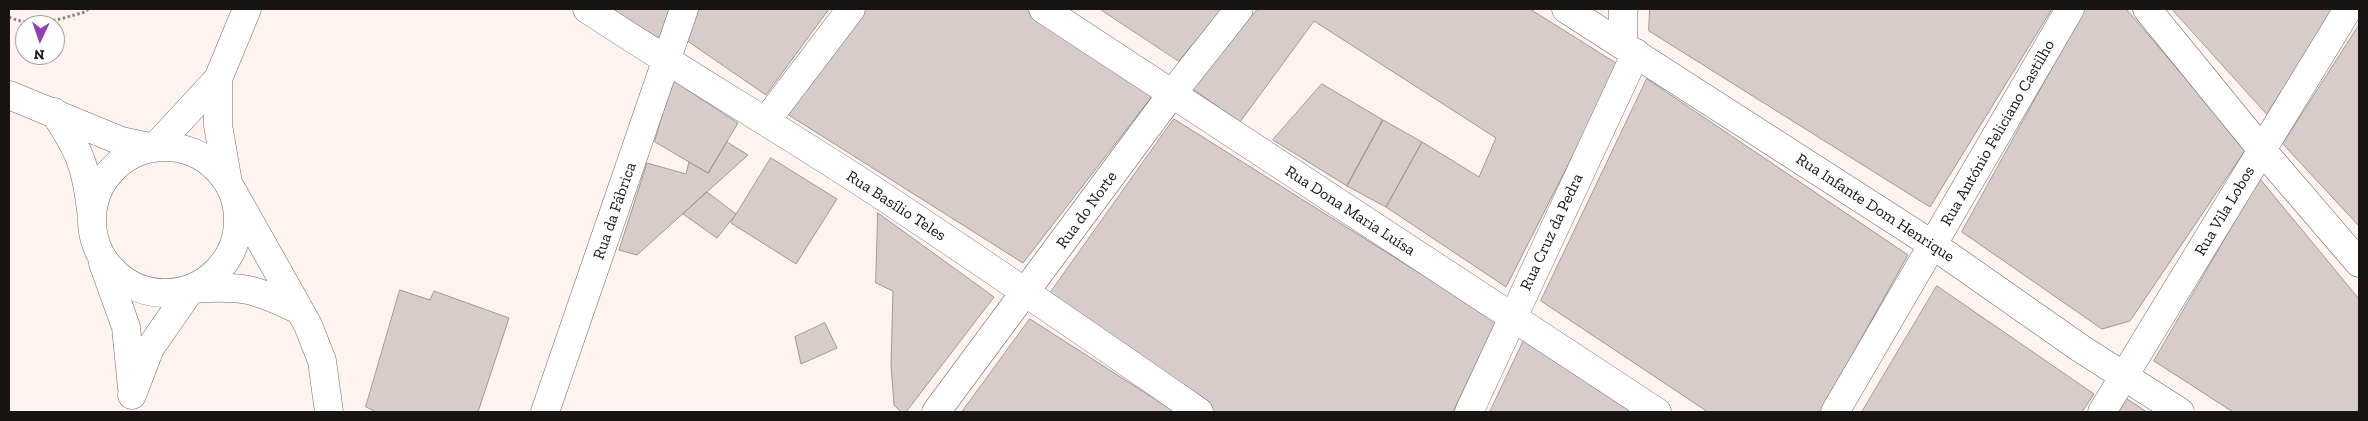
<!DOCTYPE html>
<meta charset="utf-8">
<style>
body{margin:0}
#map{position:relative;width:2368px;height:421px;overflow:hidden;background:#fef3ee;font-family:"Zilla Slab",serif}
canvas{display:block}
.frame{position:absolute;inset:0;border:10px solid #171412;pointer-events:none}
.north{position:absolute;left:15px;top:15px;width:50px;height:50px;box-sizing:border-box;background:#fff;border:1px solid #a2a1a0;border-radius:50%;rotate:183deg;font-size:14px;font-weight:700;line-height:20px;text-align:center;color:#171412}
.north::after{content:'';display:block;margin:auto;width:18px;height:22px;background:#9041b1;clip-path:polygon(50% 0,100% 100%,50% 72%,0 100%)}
</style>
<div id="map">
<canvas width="2368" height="421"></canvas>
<div class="frame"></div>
<div class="north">N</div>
</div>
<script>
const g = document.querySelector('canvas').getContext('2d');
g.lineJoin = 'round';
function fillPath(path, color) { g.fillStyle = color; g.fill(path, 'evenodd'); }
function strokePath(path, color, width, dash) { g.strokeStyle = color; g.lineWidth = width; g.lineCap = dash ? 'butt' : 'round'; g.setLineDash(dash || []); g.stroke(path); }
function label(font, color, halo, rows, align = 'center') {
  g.font = font + ' "Zilla Slab",serif'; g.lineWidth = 4; g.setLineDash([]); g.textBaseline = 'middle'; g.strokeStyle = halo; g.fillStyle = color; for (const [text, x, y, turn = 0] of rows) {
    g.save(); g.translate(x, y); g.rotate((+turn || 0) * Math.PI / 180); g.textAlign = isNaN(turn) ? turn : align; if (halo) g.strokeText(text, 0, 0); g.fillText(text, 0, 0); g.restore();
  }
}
const building = new Path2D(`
 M599 9H671L659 49Z
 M698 9H829L766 95 686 40Z
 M862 9H1039L1157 90 1023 263 784 112Z
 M1100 9H1222L1179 61Z
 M1258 9H1530L1619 65 1506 287 1386 207 1422 142 1479 177 1496 138 1314 21 1240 122 1191 88Z
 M1650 9H2052L1930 207 1649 31Z
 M2085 9H2126L2246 149 2130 321 2102 329 1962 232Z
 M2172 9H2334L2267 114Z
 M2359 25V226L2283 144Z
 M1647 79 1908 255 1820 412H1708L1541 301Z
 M672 80 738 123 708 173 655 142Z
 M1322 84 1383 120 1347 186 1273 140Z
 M1174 119 1496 321 1453 412H1212L1046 299Z
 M1383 120 1422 142 1386 207 1347 186Z
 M727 142 748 155 637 255 619 250 647 163 686 174 689 162 708 173Z
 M771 158 837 199 796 264 731 223Z
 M2260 179 2359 299V412H2233L2154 361Z
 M707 192 736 214 717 238 683 214Z
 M878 213 994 297 906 412H901L894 405 891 364 893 291 876 283Z
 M1937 286 2094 394 2082 412H1862Z
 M400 290 430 300 434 291 509 318 478 412H376L366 407Z
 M1030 319 1175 412H962Z
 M825 323 837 348 801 364 795 337Z
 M1525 338 1638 412H1490Z
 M2127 399 2147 412H2119Z`);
fillPath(building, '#d8ccca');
strokePath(building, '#a19693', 1);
const street = new Path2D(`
 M587 9C684 73 784 131 881 195 988 266 1094 339 1199 412
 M1043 9 1657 412
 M2147 9 2262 150 2359 263
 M1623 45V9
 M766 121 851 9
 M545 412 684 9
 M936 412 1171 95 1239 9
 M1469 412 1636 53
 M1835 412 2070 9
 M2102 412 2348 9`);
const secondary = new Path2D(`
 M1566 9 1933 245 2080 348 2180 412
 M218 79V125L228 183 308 325 322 361 329 412
 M9 95 121 141 154 148 218 79 247 9
 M54 112C79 150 86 165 91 210
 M92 220a73 73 0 1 1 146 0a73 73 0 1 1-146 0Z
 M103 263 126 327 132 388
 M132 395 150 348 191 289C241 285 254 288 299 310`);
strokePath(street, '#726864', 29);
strokePath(secondary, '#726864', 29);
strokePath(new Path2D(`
 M9 17C35 29 59 19 85 12L88 9`), '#89827e', 3, [2.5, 2.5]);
strokePath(street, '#fff', 28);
strokePath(secondary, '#fff', 28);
label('16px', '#171412', '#fff', [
 ["Rua António Feliciano Castilho",1998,133,-60],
 ["Rua Basílio Teles",896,206,33],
 ["Rua Infante Dom Henrique",1875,208,33],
 ["Rua do Norte",1087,210,-54],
 ["Rua da Fábrica",615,211,-71],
 ["Rua Dona Maria Luísa",1350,211,33],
 ["Rua Vila Lobos",2225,211,-59],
 ["Rua Cruz da Pedra",1552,232,-65]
]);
</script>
